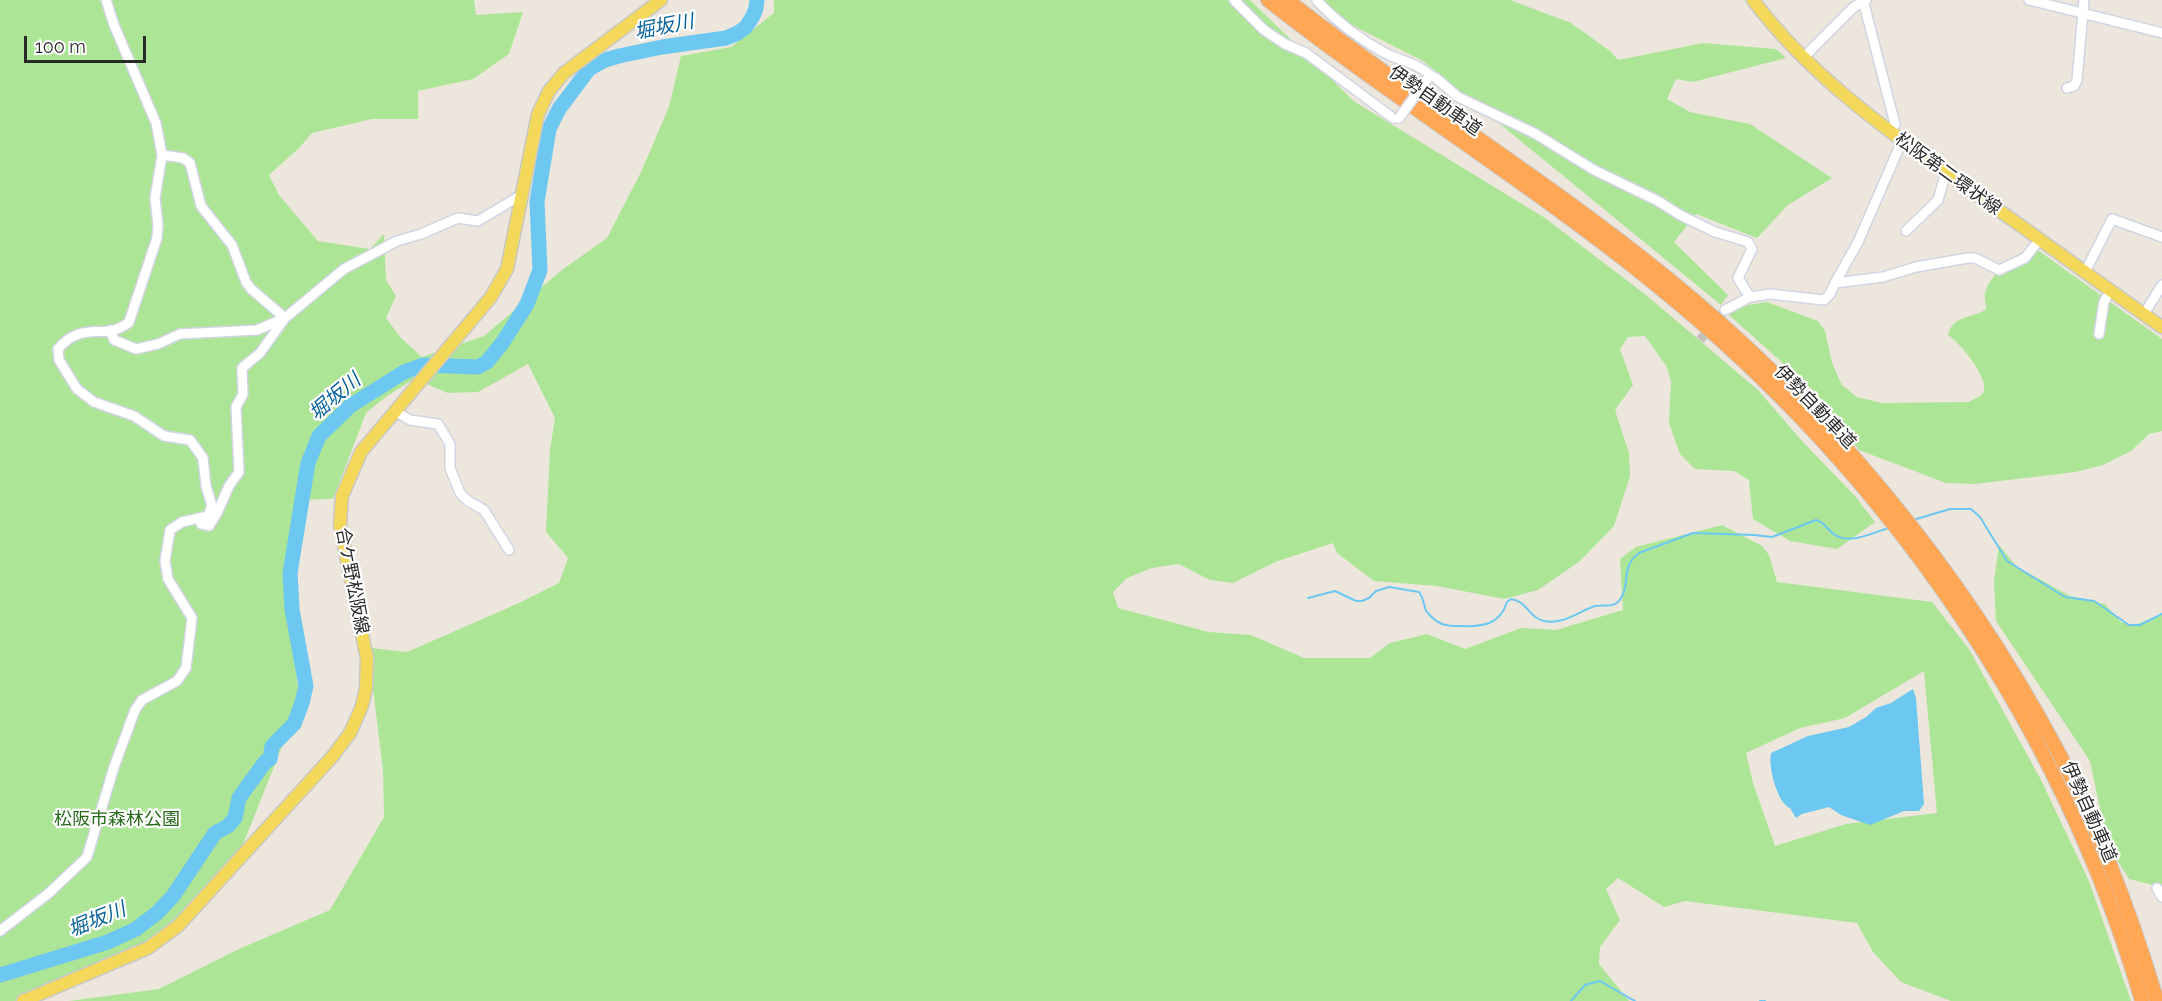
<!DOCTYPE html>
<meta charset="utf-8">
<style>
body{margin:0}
#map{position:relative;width:2162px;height:1001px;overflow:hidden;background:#ede6dc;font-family:Raleway,sans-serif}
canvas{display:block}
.scale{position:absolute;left:24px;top:36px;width:122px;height:27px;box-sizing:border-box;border:3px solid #2a2a2a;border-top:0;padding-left:8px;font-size:18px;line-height:21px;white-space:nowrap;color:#2a2a2a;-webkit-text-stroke:4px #fff;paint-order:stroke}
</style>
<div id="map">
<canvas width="2162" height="1001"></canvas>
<div class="scale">100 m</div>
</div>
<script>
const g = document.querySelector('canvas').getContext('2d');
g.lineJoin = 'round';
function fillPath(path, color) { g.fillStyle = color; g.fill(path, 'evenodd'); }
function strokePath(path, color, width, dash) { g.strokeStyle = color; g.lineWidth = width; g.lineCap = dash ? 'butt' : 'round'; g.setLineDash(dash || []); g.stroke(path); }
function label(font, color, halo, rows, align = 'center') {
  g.font = font + ' Raleway,"Noto Sans JP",sans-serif'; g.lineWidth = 4.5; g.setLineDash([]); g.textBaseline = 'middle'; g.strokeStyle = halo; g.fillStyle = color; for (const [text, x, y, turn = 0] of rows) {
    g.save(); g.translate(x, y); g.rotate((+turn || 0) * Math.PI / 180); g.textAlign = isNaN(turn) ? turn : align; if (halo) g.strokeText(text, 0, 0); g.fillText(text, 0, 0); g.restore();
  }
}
fillPath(new Path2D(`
 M0 0H474L476 15 523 12 509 54 473 79 418 91V119H372L312 133 299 148 269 175 279 195 318 241 370 249 384 234 386 280 396 296 386 318 401 338 422 357 484 336 562 270 607 238 641 172 669 107 681 56 731 47 774 13V0H1250L1355 102 1545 218 1646 295 1758 390 1802 441 1855 496 1875 522 1837 549 1790 541 1753 519 1749 480 1734 471 1695 469 1680 454 1669 423 1671 382 1667 367 1645 336 1628 337 1620 349 1633 385 1615 410 1629 453 1630 476 1614 526 1580 561 1538 590 1504 599 1437 586 1374 581 1337 553 1333 543 1275 562 1233 583 1210 580 1179 564 1152 568 1127 578 1113 592 1118 608 1209 632 1251 635 1304 658H1370L1390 643 1427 634 1465 649 1521 628 1556 630 1623 610 1620 559 1636 547 1722 525 1762 546 1769 555 1777 582 1932 602 1969 649 2040 778 2089 881 2131 1001H1951L1901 982 1873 952 1857 923 1685 901 1664 907 1618 878 1606 889 1620 920 1600 947 1599 964 1629 1001H69L159 989 239 949 330 910 384 817 383 769 372 682 371 648 407 652 519 603 559 583 568 558 546 532 550 450 555 418 528 364 478 392 448 393 414 379 387 396 366 413 333 499 296 500 284 580 300 702 294 701 298 702 291 724 236 862 148 948 22 1001H0ZM1924 671 1937 813 1846 824 1775 846 1753 783 1746 753 1800 728 1845 718Z
 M1314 0H1510L1571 23 1610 51 1618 60 1703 43 1776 49 1786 58 1693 82 1676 79 1667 99 1690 112 1750 124 1832 178 1788 205 1757 238 1696 214 1674 242 1728 295 1721 305 1423 61 1340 19Z
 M2032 246 2162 339V431L2149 434 2131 451 2103 465 2075 472 1975 484 1946 483 1859 450 1815 392 1728 314 1748 305 1767 302 1818 321 1825 331 1832 363 1842 385 1857 397 1882 403 1968 402C1974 399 1982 397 1984 391 1988 376 1959 342 1948 335 1953 314 1973 319 1986 309 1986 304 1984 298 1985 294 1988 275 2016 255 2032 246Z
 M1999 545 2016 566 2070 596 2105 604 2121 622 2133 626 2162 614V891L2153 885 2129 879 2116 858 2106 836 2090 761 1996 621 1994 582Z`), '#ade597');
fillPath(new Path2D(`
 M1913 689 1916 698 1924 804 1919 811H1904L1870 825 1841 815 1829 807 1802 814 1796 818 1790 808C1777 803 1768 766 1771 753L1808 736 1849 727 1866 717 1876 708 1891 703Z`), '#6cc7f1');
strokePath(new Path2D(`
 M1913 520 1950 509H1971L1980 517 2007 561 2065 597 2094 601 2129 625H2140L2162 614
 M1308 598 1335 591 1356 601H1362L1369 598 1376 591 1389 587 1419 592 1422 597 1426 611C1431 617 1438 624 1446 625 1450 626 1456 626 1460 626 1482 627 1500 625 1507 602L1511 599C1527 601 1529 618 1544 621 1561 625 1577 613 1592 607 1602 603 1614 610 1621 598 1631 583 1620 567 1639 553L1693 533 1754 535 1772 537 1816 520C1826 523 1827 530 1835 535 1850 545 1875 532 1891 527
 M1571 1001 1585 985 1600 981 1635 1001
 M1760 1001H1765`), '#6cc7f1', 2);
strokePath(new Path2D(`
 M0 975 108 942 136 929 157 913 173 896 215 833 228 826 235 818 239 798 265 762 270 759 272 746 294 724 302 703 306 686 292 609 290 573 308 463 319 436 350 406 404 372 423 365 478 367 487 362 503 342 527 304 540 270 537 202 549 129 559 109 589 69 605 60 619 56 662 47 726 38 738 33 746 27 753 16 756 8 757 0`), '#6cc7f1', 15);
strokePath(new Path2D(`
 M1700 340 1725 310`), '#c6c0b8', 9, [9, 4.5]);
const minor = new Path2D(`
 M1234 0 1264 30 1285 44 1306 53 1393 118H1399
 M1863 0 1895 124 1891 133
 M2029 0 2162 33
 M1317 1C1337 22 1359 39 1385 53 1400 61 1418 63 1431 76
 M1803 58 1854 7 1866 0
 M1428 78 1431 76 1436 78 1458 97 1534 133 1594 170 1658 201 1680 215 1715 232 1748 242 1752 249 1738 278 1750 297
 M2067 88 2074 86 2077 80 2084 0
 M1906 231 1938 200 1946 172
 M2085 272 2112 219 2162 237
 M1835 283 1858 242 1902 141
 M1725 310 1750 297 1770 294 1824 300 1830 294 1835 283 1883 277 1916 267 1968 258H1975L1999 270 2025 258 2040 239
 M2144 314 2162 285
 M110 330 114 340 136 349 158 344 180 334 257 330 285 318 251 289 246 282 232 245 201 206 190 163 183 158 162 155
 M2099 334 2104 302 2111 290
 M395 411 410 420 438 424 450 444V468L460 493 468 501 484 510 509 550
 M207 517 201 524 209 526 217 513 229 486 239 472 236 407 243 394 242 368 260 353 285 318 344 269 397 241 421 234 458 218 478 221 523 194
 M2157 888 2162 897
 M0 931 49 893 87 857 114 767 135 710 142 700 177 681 186 668 192 618 168 579 165 561 170 530 182 522 208 516 212 506 206 486 203 458 190 440 164 436 134 416 94 402 77 389 59 360 58 349C83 319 106 342 129 322L157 238 158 225 155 198 162 155 156 123 114 25 106 0`);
const major = new Path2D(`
 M1753 0C1816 84 1903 141 1987 202 2046 243 2103 286 2162 327
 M23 1001 148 948 178 926 332 757 350 733 362 706 366 688 367 659 340 525 342 496 361 452 491 297 507 269 538 114 549 91 564 73 661 0`);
const highway = new Path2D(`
 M1268 0C1395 100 1534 185 1659 287 1886 471 2060 720 2142 1001
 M1287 0C1411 97 1545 179 1667 278 1826 407 1959 567 2056 748 2099 828 2131 914 2157 1001`);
strokePath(minor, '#d1d4e3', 12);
strokePath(major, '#c8c8c8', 15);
strokePath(highway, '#c8c8c8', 16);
strokePath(minor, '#fff', 9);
strokePath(major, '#f4d85a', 12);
strokePath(highway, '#ffa755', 14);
const minorBridge = new Path2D(`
 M1399 118 1428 78`);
strokePath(minorBridge, '#d1d4e3', 12, []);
strokePath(minorBridge, '#fff', 9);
label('18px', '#2a2a2a', '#fff', [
 ["伊勢自動車道",1435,101,35],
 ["松阪第二環状線",1948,174,36],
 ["伊勢自動車道",1815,407,46],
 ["合ケ野松阪線",352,581,79],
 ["伊勢自動車道",2089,812,66]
]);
label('18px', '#256918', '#fff', [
 ["松阪市森林公園",117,820]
]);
label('italic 20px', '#0a649e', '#fff', [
 ["堀坂川",664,27,-11],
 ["堀坂川",335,397,-40],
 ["堀坂川",97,920,-22]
]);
</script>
